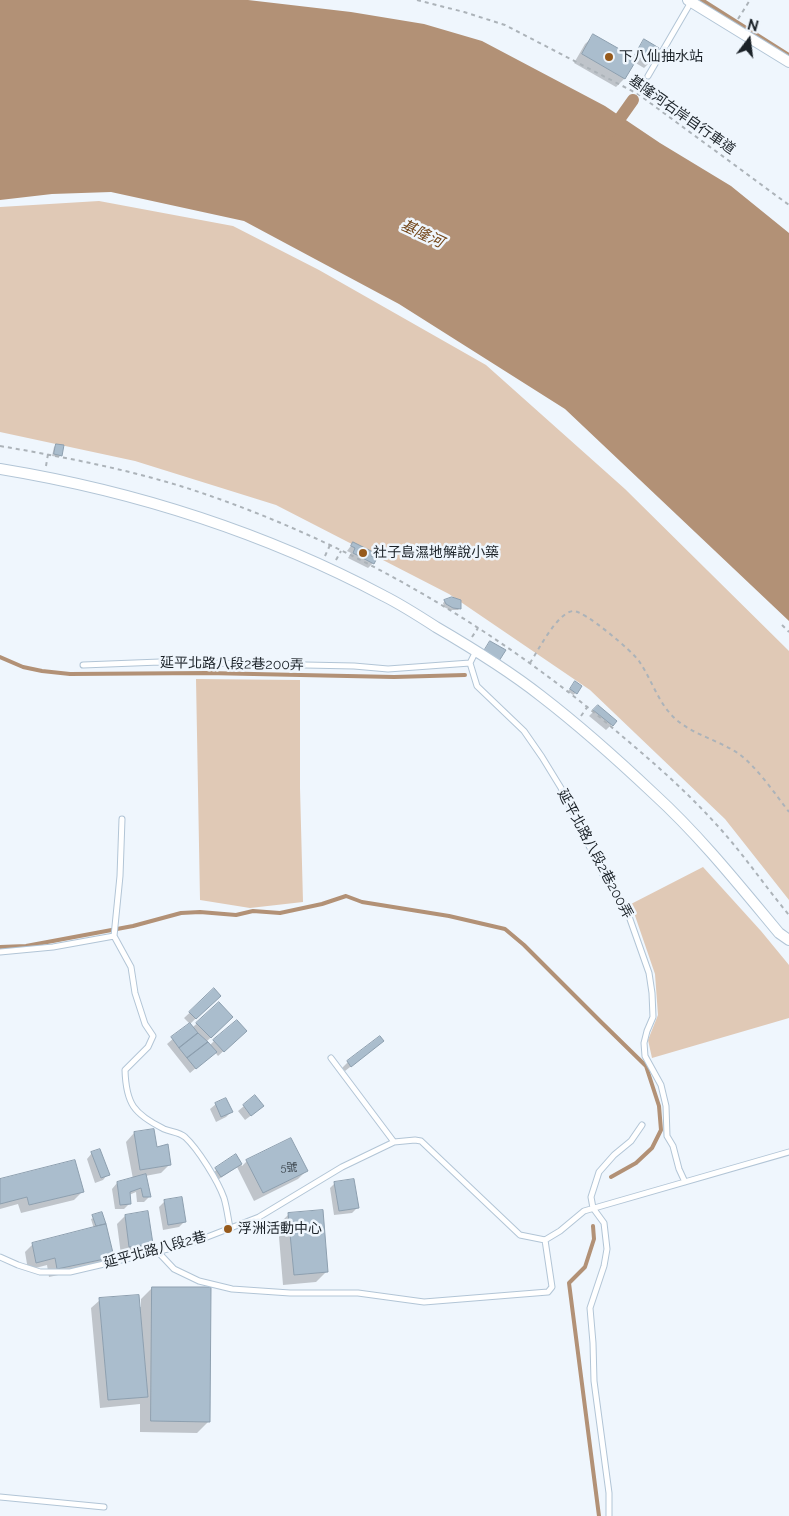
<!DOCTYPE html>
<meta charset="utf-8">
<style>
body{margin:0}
#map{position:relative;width:789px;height:1516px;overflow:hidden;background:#eff6fd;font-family:Raleway,sans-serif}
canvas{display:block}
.north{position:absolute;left:724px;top:15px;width:50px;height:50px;-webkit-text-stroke:4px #eff6fd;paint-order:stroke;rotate:15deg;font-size:14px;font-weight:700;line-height:20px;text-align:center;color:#1b2228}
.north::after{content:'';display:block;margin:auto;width:18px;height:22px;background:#1b2228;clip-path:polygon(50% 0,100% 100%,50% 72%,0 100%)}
</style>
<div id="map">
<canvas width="789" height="1516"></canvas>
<div class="north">N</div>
</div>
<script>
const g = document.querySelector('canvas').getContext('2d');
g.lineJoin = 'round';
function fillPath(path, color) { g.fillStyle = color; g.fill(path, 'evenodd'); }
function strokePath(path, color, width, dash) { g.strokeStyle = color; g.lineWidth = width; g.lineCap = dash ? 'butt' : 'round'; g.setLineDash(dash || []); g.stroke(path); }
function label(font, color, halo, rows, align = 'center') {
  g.font = font + ' Raleway,"Noto Sans TC",sans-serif'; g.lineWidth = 5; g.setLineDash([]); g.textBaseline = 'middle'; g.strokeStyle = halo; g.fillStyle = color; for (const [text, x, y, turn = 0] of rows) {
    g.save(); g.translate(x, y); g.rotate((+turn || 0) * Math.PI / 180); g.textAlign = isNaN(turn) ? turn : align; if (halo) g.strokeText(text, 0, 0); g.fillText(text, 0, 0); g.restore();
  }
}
fillPath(new Path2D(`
 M99 201 233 226 319 270 486 365 625 489 789 651V900L725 819 590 690 449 594 276 505 135 461 0 432V207Z
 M196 679 300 680V788L303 902 250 908 200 900Z
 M703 867 761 931 789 965V1018L652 1058 648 1040 658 1015 655 974 631 904Z`), '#e0c9b6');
fillPath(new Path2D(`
 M0 0H248L351 12 424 24 482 41 605 106 660 143 731 186 789 233V621L565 409 399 304 244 221 111 192 52 194 0 200Z`), '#b29176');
fillPath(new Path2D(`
 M594 36 632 58 644 41 649 63 644 68 634 62 624 79 616 87 574 63 585 44Z
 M56 445 61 455 59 457 52 456 54 447Z
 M353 543 369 556 373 563 368 568 348 558 351 553 347 551Z
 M445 601 460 608 458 610H450L444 607 443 603Z
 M573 685 576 693 573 695 568 691Z
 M598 707 615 721 606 730 589 716Z
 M214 990 219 996 190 1024 193 1027 219 1003 224 1025 206 1042 209 1046 214 1041 240 1036 218 1056 215 1052 190 1073 167 1044 190 1024 184 1018Z
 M379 1038 377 1046 345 1071 342 1068 348 1062Z
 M255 1097 257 1111 245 1120 238 1111Z
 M216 1104 231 1112 226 1117 216 1122 210 1109Z
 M153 1130 156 1148 170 1164 161 1173 145 1176 150 1196 144 1202H137L136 1192 129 1195 130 1203 124 1209H115L112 1189 117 1183 133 1179 126 1142 134 1133Z
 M92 1153 108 1174 103 1180 95 1183 87 1159Z
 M236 1156 242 1166 247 1161 306 1171 298 1179 254 1201 237 1167 216 1181 211 1174Z
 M0 1181 82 1192 74 1200 21 1213 18 1204 0 1209Z
 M335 1183 357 1208 352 1213 334 1215 330 1188Z
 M164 1202 185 1221 179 1227 163 1230 159 1207Z
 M102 1214 113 1257 105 1265 49 1277 47 1265 28 1270 25 1252 33 1244 94 1229 91 1219Z
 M289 1214 327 1271 316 1282 283 1285 278 1225Z
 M125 1216 152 1243 143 1252 121 1255 117 1224Z
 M152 1288 208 1422 197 1433 140 1432V1404L100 1408 91 1308 100 1300 141 1307V1299Z`), '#0003');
strokePath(new Path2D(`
 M702 0 789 55
 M0 657 23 667 42 671 70 674 207 673 394 677 465 675
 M0 947 26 946 133 926 181 913 200 912 236 915 253 911 280 913 322 904 346 896 362 902 449 916 505 929 524 945 600 1021 646 1066 659 1106 661 1130 652 1148 636 1163 611 1177
 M593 1226 594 1239 585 1267 569 1283 599 1516`), '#b29176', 4);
strokePath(new Path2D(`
 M611 131 633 100`), '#b29176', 12);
const building = new Path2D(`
 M593 34 637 59 625 79 582 54Z
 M644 39 659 48 650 64 635 55Z
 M56 444 64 445 62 456 54 454Z
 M353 542 373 552 371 556 377 558 374 564 353 553 355 548 351 546Z
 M452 597 461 600V609L453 608 446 604 444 600Z
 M490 641 506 650 499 661 484 651Z
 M575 681 582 686 577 694 570 689Z
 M598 705 617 721 613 726 593 710Z
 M214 988 221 996 196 1019 189 1012Z
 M219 1002 233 1017 211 1038 196 1023Z
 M237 1020 247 1031 224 1052 213 1040Z
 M190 1023 198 1033 179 1048 171 1037Z
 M198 1033 208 1042 187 1058 179 1048Z
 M380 1036 384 1041 351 1067 347 1061Z
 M208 1042 217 1052 196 1069 187 1058Z
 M255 1095 264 1106 251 1116 243 1105Z
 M226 1098 233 1112 221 1117 215 1103Z
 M154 1129 157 1147 168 1144 171 1165 140 1170 134 1132Z
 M291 1138 308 1171 263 1193 246 1160Z
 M100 1149 110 1175 101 1178 91 1152Z
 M236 1154 242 1164 221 1177 215 1168Z
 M75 1160 84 1192 29 1205 27 1197 0 1204V1179Z
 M146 1174 151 1197H143L141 1188 130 1192 131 1204 120 1205 117 1182Z
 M354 1179 359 1208 339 1211 334 1182Z
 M182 1197 186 1222 168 1225 164 1200Z
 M323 1210 328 1272 294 1275 288 1213Z
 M148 1211 153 1244 129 1247 125 1215Z
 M102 1212 106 1224 96 1226 92 1215Z
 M106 1224 114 1257 57 1269 55 1258 36 1263 32 1243Z
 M152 1287H211L210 1422 151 1421Z
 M139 1295 148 1397 108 1400 99 1298Z`);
fillPath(building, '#aabdcd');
strokePath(building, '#8d9faf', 1);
const lane = new Path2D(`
 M648 76 691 2
 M476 651 470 663 477 686 524 731 542 757 561 788 604 877 625 905 649 973 652 993 653 1017 647 1031 644 1043 645 1056 661 1085 666 1106 667 1136 673 1146 679 1169 685 1182
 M83 665 160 662 354 666 388 669 470 663
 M114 936 131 967 135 993 145 1024 153 1036 148 1047 125 1070C126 1104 134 1114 164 1129 171 1132 179 1132 185 1137 198 1149 218 1181 224 1198 227 1208 228 1218 230 1228
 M114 936 120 876 122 819
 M0 952 53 947 114 936
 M331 1058 394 1142
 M158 1252 174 1269 199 1281 232 1289 290 1293H358L424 1302 548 1292 552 1287 545 1240
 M0 1257 18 1265 40 1272H70L189 1244 259 1217 342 1167 394 1142 415 1140 421 1141 520 1235 545 1240 560 1231 584 1211 789 1152
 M0 1497 104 1507
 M609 1516V1493L594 1381 593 1343 590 1308 604 1266 607 1249 604 1223 593 1208 591 1197 599 1172 614 1155 631 1141 642 1125`);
const street = new Path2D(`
 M688 0 789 62
 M0 469C134 491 263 532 384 596 402 605 419 616 436 627 472 648 508 670 541 696 580 726 618 760 654 794 700 836 739 885 779 933L789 940`);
strokePath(lane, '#b2c5d6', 7);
strokePath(street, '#b2c5d6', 12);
strokePath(new Path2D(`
 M417 0 464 12 505 25 638 94 789 205
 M738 19 750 0
 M638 94 645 83
 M0 446C65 457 131 470 193 490 350 542 497 628 622 736 654 763 686 791 715 823 742 852 764 885 789 915
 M46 466 48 454
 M325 556 330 545
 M336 560 341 551
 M782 625 789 632
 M472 637 478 628
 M530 663C539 649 557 613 573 611 584 610 632 651 639 661 650 677 656 696 668 711 686 734 716 738 739 754 756 766 776 795 789 812
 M581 716 588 706`), '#acb3b9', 2, [4, 4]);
strokePath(lane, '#fff', 5);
strokePath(street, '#fff', 10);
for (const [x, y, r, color] of [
 [609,57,5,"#965a1c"],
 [363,553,5,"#965a1c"],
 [228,1229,5,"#965a1c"]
]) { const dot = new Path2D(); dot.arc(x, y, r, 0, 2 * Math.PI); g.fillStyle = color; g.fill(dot); strokePath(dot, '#eff6fd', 2); }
label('11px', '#3f4951', null, [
 ["5號",289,1168]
]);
label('14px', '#1b2228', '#eff6fd', [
 ["下八仙抽水站",619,57],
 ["社子島濕地解說小築",373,553],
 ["浮洲活動中心",238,1229]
], 'left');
label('14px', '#1b2228', '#eff6fd', [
 ["基隆河右岸自行車道",682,115,35],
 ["延平北路八段2巷200弄",232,664,1],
 ["延平北路八段2巷200弄",595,854,62],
 ["延平北路八段2巷",155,1250,-15]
]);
label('italic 15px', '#734619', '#eff6fd', [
 ["基隆河",422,234,25]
]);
</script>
